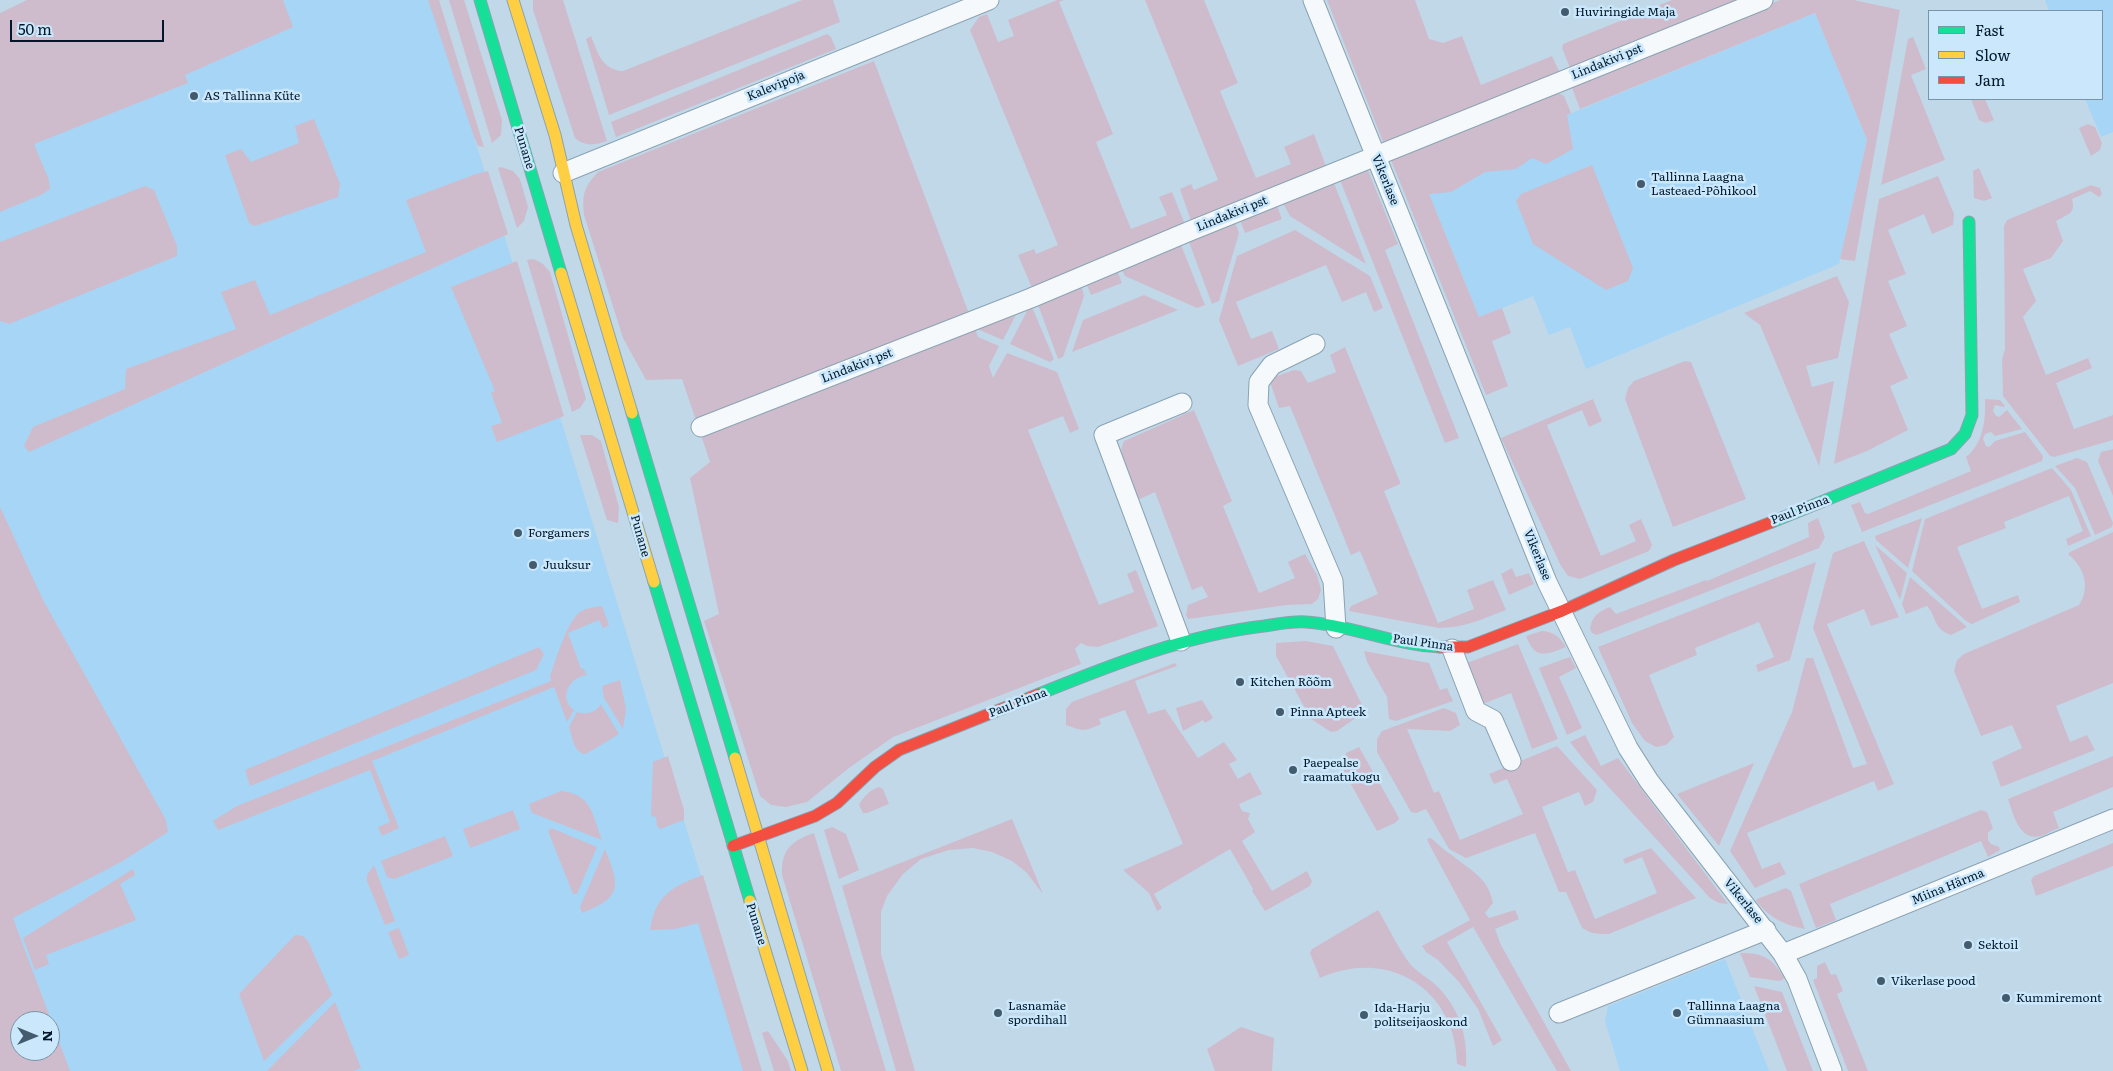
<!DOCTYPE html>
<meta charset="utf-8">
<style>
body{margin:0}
#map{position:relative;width:2113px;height:1071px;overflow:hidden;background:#c1d8e9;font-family:Literata,serif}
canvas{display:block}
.legend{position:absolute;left:1928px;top:10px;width:175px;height:90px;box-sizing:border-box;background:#cae7fb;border:1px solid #7994a7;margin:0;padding:6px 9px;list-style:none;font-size:15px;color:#00182a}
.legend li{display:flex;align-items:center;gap:10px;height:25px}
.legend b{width:25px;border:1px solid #7994a7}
.north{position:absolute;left:10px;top:1011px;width:50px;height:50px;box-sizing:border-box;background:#cae7fb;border:1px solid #7994a7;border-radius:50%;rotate:90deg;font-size:14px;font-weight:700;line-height:20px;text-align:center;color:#00182a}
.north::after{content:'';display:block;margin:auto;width:18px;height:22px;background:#445b6d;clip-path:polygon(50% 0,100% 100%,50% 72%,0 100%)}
.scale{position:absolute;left:10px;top:20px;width:154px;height:22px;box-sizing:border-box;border:2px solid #00182a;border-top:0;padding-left:6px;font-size:15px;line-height:18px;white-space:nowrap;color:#00182a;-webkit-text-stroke:4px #cae7fb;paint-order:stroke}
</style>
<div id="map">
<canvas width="2113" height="1071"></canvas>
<ul class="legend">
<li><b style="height:6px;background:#16e098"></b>Fast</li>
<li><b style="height:6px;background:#ffcf43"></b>Slow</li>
<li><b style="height:6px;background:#f24e42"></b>Jam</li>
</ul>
<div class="north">N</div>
<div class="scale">50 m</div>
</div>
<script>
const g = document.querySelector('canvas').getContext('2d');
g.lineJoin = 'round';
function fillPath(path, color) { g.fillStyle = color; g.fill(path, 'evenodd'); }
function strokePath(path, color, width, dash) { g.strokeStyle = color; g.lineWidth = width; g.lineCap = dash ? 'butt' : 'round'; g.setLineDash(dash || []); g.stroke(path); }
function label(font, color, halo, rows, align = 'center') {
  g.font = font + ' Literata,serif'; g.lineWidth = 5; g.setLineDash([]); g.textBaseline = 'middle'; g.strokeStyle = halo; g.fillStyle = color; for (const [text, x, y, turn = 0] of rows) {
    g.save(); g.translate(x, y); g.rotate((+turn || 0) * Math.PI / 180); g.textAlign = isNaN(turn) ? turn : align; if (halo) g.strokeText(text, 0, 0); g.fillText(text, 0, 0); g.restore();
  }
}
fillPath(new Path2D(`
 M109 0H432L761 1071H0V48ZM20 1021H50V1051H20Z
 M2045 0H2113V132L2101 137 2085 99H2102V11H2049Z
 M1815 13 1867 140 1839 264 1586 369 1570 327 1549 335 1533 296 1479 317 1421 175Z
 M1725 959 1769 1071H1620L1605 1021 1608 1006Z`), '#a7d5f5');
fillPath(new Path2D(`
 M27 0H283L293 27 185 75 188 83 34 144 49 180 50 189 41 195 0 212V13Z
 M428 0H439L484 147 478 146 474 137Z
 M449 0H464L502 120 501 135 492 143Z
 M533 0H563L607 141C595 145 585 147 575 138L533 10Z
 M802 0H833L840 22 609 115 586 39 591 36C598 53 602 70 623 71Z
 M1057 0H1064L1059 2 1113 134 1096 142 1131 229 1167 215 1159 197 1172 192 1186 227 1032 288 1018 255 1034 249 1036 254 1058 245 970 30 979 17 987 14 998 42 1014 36 1008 20Z
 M1145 0H1204L1238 83 1220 91 1256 178 1291 164 1284 147 1314 134 1327 169 1192 224 1180 189 1191 184 1194 190 1218 180Z
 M1327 0H1415L1429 39 1443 43 1462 36 1481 85 1552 56 1560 73 1384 144Z
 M1672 0H1740L1570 68 1562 48 1563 44Z
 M1780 0H1854L1900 10 1855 261 1840 259 1867 140 1815 13 1580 109 1571 85Z
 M827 34 831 37 836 49 616 137 611 122Z
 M1913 37 1926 69 1911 75 1945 160 1881 185 1908 39Z
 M874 61 974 327 1019 309 1003 340 975 328 978 337 999 346 989 366 993 378 1007 353 1057 372 1079 429 1070 433 1063 416 1028 430 1099 605 1134 592 1127 574 1136 570 1158 626 1098 647 1087 646 1081 643 1075 649 1081 664 893 737 849 768 807 802 786 807 771 805 760 796 704 621 719 614 690 478 710 462 682 379 646 380 623 338 584 215C582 194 584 187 598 172Z
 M1558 93 1564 96 1571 113 1567 115 1573 149 1546 164 1532 158 1516 169 1485 172 1451 192 1429 194 1479 317 1502 308 1511 333 1492 341 1508 386 1486 395 1391 160Z
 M1971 99H1985L1994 120 1986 123 1979 120Z
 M314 119 340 184 338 197 255 226 249 223 225 155 241 149 251 162 296 144 299 143 295 126Z
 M2088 124 2095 127 2102 143 2100 150 2091 156 2079 128Z
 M1592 165 1633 268 1628 281 1606 290 1533 244 1516 201 1521 194Z
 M501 167 513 171 520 179 528 207 524 221 517 228 498 168Z
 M1367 168 1398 244 1385 250 1459 438 1445 443 1340 180Z
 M1979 168 1992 198 1984 201 1974 198 1973 171Z
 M488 171 508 234 29 452 24 446 33 427 125 389 126 369 236 329 221 292 255 280 270 315 426 252 406 200 476 174Z
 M1938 176 1954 214 1953 225 1932 234 1924 214 1888 230 1906 274 1888 281 1907 326 1889 334 1908 378 1890 386 1908 430 1867 451 1834 464 1879 199Z
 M1334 183 1366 264 1290 216 1283 203Z
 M2091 185 2100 188 2102 194 2099 197 2090 191 2072 199C2076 214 2068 214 2056 221L2063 241 2051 258 2023 269 2036 301 2023 317 2046 375 2088 358 2092 368 2056 383 2074 429 2113 415V440L2054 457 2050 456 2003 396 2002 359 2005 349 2004 226 2007 220Z
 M145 186 154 190 177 246V256L9 324 0 321V242Z
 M1277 206 1282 219 1245 233 1240 220Z
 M1235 222 1239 233 1219 301 1212 304 1189 242Z
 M1295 230 1370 276 1383 308 1374 312 1366 292 1342 302 1326 265 1236 302 1251 339 1272 331 1279 349 1238 366 1219 320 1237 256Z
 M1181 245 1205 305 1197 308 1125 276 1121 268Z
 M534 259 543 264 550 272 586 399 580 408 572 412 527 260Z
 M517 261 564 416 497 442 491 426 502 423 491 393 495 391 451 287Z
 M1117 270 1122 283 1091 295 1086 283Z
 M1837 276 1849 302 1838 358 1806 366 1812 387 1834 381 1819 466 1760 325 1744 313Z
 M1081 284 1084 296 1063 357 1058 359 1037 302Z
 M1144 295 1178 310 1072 352 1083 320Z
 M1029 307H1032L1054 359 1050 362 1010 344Z
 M1345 347 1400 482V484L1384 491 1438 623 1474 609 1467 590 1493 580 1506 610C1483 619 1463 628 1439 628L1349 611 1351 606 1378 594 1360 551 1351 555 1290 406 1279 408 1269 379 1294 370 1301 371 1308 383 1336 372 1330 355Z
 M1685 361 1691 362 1746 499 1673 527 1625 399 1628 388 1634 381Z
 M1593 399 1602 421 1589 427 1582 410 1547 425 1601 556 1636 541 1629 525 1641 519 1652 545 1649 551 1580 579 1568 576 1561 566 1501 438Z
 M1985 399 2000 400 2005 406 2004 407 1995 405 1993 411 1996 416 1999 417 2007 410 2022 429 1995 436 1991 432 1985 434 1983 439 1986 446 1989 447 1995 441 2025 432 2043 456 2042 461 1862 532 1851 505 1860 502 1865 513 1868 514 1971 471 1966 457C1983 444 1986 420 1985 399Z
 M1194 410 1232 501 1223 506 1259 593 1295 578 1288 562 1305 554 1317 575 1321 590 1318 599 1312 604 1287 605 1188 619 1186 615 1188 605 1208 597 1202 586 1192 590 1155 492 1140 499 1137 498C1129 480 1115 460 1124 441Z
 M580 435H592L601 441 619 507 618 523 607 520Z
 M2113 449V496L2098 461 2101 452Z
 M2077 458 2087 462 2113 523 2112 527 2095 535 2075 488 2055 466Z
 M2052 468 2071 490 2091 536 2068 546 2066 539 2083 531 2069 496 2004 522 2006 528 1957 547 1982 609 2018 595 2020 602 1972 624 1966 621 1912 571 1925 519Z
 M0 507 43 600 166 820 168 832 121 862 13 918 70 1071H0ZM20 1021H50V1051H20Z
 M1818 518 1825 537 1819 548 1597 635 1592 633 1590 629C1592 616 1598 612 1610 607L1616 614 1706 580 1707 581 1809 537 1808 523Z
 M1922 518 1908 568 1876 540 1875 536Z
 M2113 532V683L2056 706 2070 742 2087 735 2095 750 2001 787 1992 762 2022 748 2012 725 1981 736 1954 671 1957 660 1964 654 2079 605C2091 587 2084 567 2068 554L2070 552Z
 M1864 541 1899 617 1871 626 1864 609 1827 624 1894 784 1878 791 1874 781 1747 833 1762 869 1780 862 1786 874 1755 888 1730 851 1792 712 1806 658H1813L1853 768 1867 764 1813 628 1833 553Z
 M1875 545 1907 573 1900 600Z
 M1816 562 1790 660 1758 672 1756 665 1774 657 1759 622 1695 648 1697 655 1649 675 1674 737 1666 745 1656 747 1645 741 1632 723 1598 647Z
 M1512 568 1516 577 1529 573 1534 584 1509 595 1501 574Z
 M1910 577 1967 627 1951 635C1933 629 1937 617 1927 606L1906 614 1902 604Z
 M602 606 609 625 603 628 599 620 568 633 581 669 583 668 587 675C569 677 558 698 574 710L567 722 554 687 372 761 399 828 382 836 378 827 390 822 370 770 218 830 213 821 237 806 551 681 550 676C556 660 566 623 580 612 586 608 595 607 602 606Z
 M1542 631C1554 632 1560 637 1566 647 1546 655 1535 660 1526 636Z
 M1306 641 1333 646 1362 705 1360 715 1337 731 1331 732 1311 719 1276 656V643Z
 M1518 644 1558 739 1532 749 1511 693 1480 705 1464 664Z
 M539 647 544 654 536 670 250 786 245 770Z
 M1364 651 1429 663 1440 690 1447 688 1453 701 1396 721 1389 719 1387 697 1367 662Z
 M1570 657 1576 668 1559 677 1582 728 1567 735 1539 668Z
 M1175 663 1177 666 1135 681 1148 714 1165 709 1198 758 1224 742 1237 760 1229 764 1238 779 1250 772 1262 794 1239 804 1242 811 1250 813 1248 819 1255 832 1242 841 1272 891 1307 871 1312 881 1310 886 1265 911 1252 891 1253 889 1230 849 1154 894 1162 908 1157 911 1149 893 1123 870 1183 844 1125 710 1099 719 1101 724C1084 732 1082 731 1066 725V709L1072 702Z
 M620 680 626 709 623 729 604 698 602 686Z
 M1202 700 1213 718 1205 723 1203 720 1183 731 1176 708Z
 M601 704 619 734 586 754C574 754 572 736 569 727L577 712C587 715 595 713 601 704Z
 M1444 708 1456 713 1460 725 1450 731 1407 729 1434 793 1439 791 1460 840 1523 814 1507 779 1494 784 1489 774 1557 746 1597 790 1593 802 1585 806 1579 792 1542 807 1568 872 1575 870 1595 919 1657 893 1642 857 1625 864 1623 859 1651 848 1696 898 1609 934H1602L1592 933 1582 928 1566 892H1559L1535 833 1466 858 1449 849 1426 809 1416 813 1411 812 1377 752V739L1382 731Z
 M1585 735 1601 766 1618 758 1728 904 1719 903 1710 898 1584 760 1570 742Z
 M1359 747 1398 816 1399 819 1395 823 1377 831 1344 772 1346 753Z
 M668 756 684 810V820L660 829 657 826 656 817 651 816 653 762Z
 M2113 756V787L2053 812 2059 828C2053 830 2047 834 2041 836 2019 842 2013 813 2008 799Z
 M1754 763 1719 846 1677 794Z
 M879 787 883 789 889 804 867 813H863L859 805C863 797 871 789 879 787Z
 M561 791C592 794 592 814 602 840L532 813 529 804Z
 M513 810 520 829 470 848 463 829Z
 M1981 810 1987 812 1993 828 1988 833V840L1991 844 1999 847 2000 850 1988 857 1981 841 1830 904 1836 920 1816 928 1799 884Z
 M1012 819 1043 894 1026 872 1012 861 992 852 973 848 949 850 921 859 903 874 887 896 881 912V954L915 1071H896L842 886Z
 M832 827 846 834 859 870 839 879 824 830Z
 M551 828 597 847 577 894H573L548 831Z
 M814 833 886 1071H841L782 875C781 850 791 841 814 833Z
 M445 836 453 856 394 879 387 877 381 861Z
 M1431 838C1438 844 1445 851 1453 856 1471 871 1488 877 1493 903L1485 913 1489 918 1515 910 1519 919 1495 929 1501 945 1571 1071H1557L1473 927 1447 942 1502 1040 1493 1046 1478 1009 1459 982 1438 960 1426 952 1422 946 1470 920 1429 844 1427 839Z
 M2113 843V866L2036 896 2031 880 2034 876Z
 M605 849C620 886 623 897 582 913L580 907Z
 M374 865 395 921 385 925 367 881V875Z
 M133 869 135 875 120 884 136 920 46 955 49 964 35 970 23 938Z
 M703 875 762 1071H743L698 923 675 929 650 930C655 895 673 886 703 875Z
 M1786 888 1791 891 1805 929C1784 925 1770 918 1756 901L1757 899Z
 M1378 910C1389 928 1398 948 1410 964 1418 973 1429 978 1437 986 1459 1008 1468 1036 1466 1067L1457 1064C1456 989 1388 947 1320 978L1310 953 1312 949Z
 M399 928 409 955 399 959 388 932Z
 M295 935 303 936 308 941 332 995 264 1061 239 994Z
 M1740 953C1765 953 1771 958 1785 978L1780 981 1750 977Z
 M1825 962 1831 975 1836 974 1843 991 1837 994 1868 1071H1848L1813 980 1817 978V966Z
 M1754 986 1782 992 1813 1071H1787Z
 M335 1002 361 1068 353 1071H267Z
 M1241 1027 1274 1038 1272 1071H1215L1207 1049Z
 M768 1031 788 1061 791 1071H774L762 1033Z`), '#cebccc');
const street = new Path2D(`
 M1313 0 1547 582 1628 748 1649 781 1783 954 1797 979 1832 1071
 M563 173 989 0
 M1315 344 1272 365 1259 382 1258 405 1333 581 1336 628
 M701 427 1031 298 1190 231 1763 0
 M1181 641 1104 435 1182 403
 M1452 649 1476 711 1493 720 1511 761
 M1783 954 2113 819
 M1559 1013 1766 930`);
const fast = new Path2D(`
 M480 0 561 273
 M632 413 735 758
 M1772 522 1951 449 1965 434 1972 415 1969 222
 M654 582 750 901
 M1039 694C1111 665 1186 635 1264 626 1278 624 1292 621 1306 622 1351 625 1394 645 1440 647`);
const slow = new Path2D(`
 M513 0 555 135 576 225 632 413
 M561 273 654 582
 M735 758 828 1071
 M750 901 802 1071`);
const jam = new Path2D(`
 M1440 647H1468L1562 611 1674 560 1772 522
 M733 846 815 816 837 803 875 767 899 750 1039 694`);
strokePath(street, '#89a3b3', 21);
strokePath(fast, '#89a3b3', 13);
strokePath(slow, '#89a3b3', 13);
strokePath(jam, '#89a3b3', 13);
strokePath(street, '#f6f9fc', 19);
strokePath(fast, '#16e098', 11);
strokePath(slow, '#ffcf43', 11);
strokePath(jam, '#f24e42', 11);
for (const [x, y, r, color] of [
 [1565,12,5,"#445b6d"],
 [194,96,5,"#445b6d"],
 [1641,184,5,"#445b6d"],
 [518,533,5,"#445b6d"],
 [533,565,5,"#445b6d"],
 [1240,682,5,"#445b6d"],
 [1280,712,5,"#445b6d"],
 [1293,770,5,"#445b6d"],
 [1968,945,5,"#445b6d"],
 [1881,981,5,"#445b6d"],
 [2006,998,5,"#445b6d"],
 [998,1013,5,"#445b6d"],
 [1677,1013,5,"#445b6d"],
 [1364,1015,5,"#445b6d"]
]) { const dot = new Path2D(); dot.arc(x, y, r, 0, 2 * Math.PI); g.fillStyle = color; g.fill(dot); strokePath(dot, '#cae7fb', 2); }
label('12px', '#00182a', '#cae7fb', [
 ["Huviringide Maja",1575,12],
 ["AS Tallinna Küte",204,96],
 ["Tallinna Laagna",1651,177],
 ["Lasteaed-Põhikool",1651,191],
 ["Forgamers",528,533],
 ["Juuksur",543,565],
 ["Kitchen Rõõm",1250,682],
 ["Pinna Apteek",1290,712],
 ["Paepealse",1303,763],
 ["raamatukogu",1303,777],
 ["Sektoil",1978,945],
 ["Vikerlase pood",1891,981],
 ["Kummiremont",2016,998],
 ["Lasnamäe",1008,1006],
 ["spordihall",1008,1020],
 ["Tallinna Laagna",1687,1006],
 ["Gümnaasium",1687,1020],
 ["Ida-Harju",1374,1008],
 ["politseijaoskond",1374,1022]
], 'left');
label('12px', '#00182a', '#cae7fb', [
 ["Lindakivi pst",1607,62,-22],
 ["Kalevipoja",776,86,-22],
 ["Punane",524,148,73],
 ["Vikerlase",1385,180,68],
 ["Lindakivi pst",1232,214,-22],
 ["Lindakivi pst",857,366,-21],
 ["Paul Pinna",1800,510,-21],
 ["Punane",640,536,74],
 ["Vikerlase",1537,555,68],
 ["Paul Pinna",1423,643,8],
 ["Paul Pinna",1018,703,-21],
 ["Miina Härma",1948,887,-22],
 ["Vikerlase",1743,901,51],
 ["Punane",756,924,73]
]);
</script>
